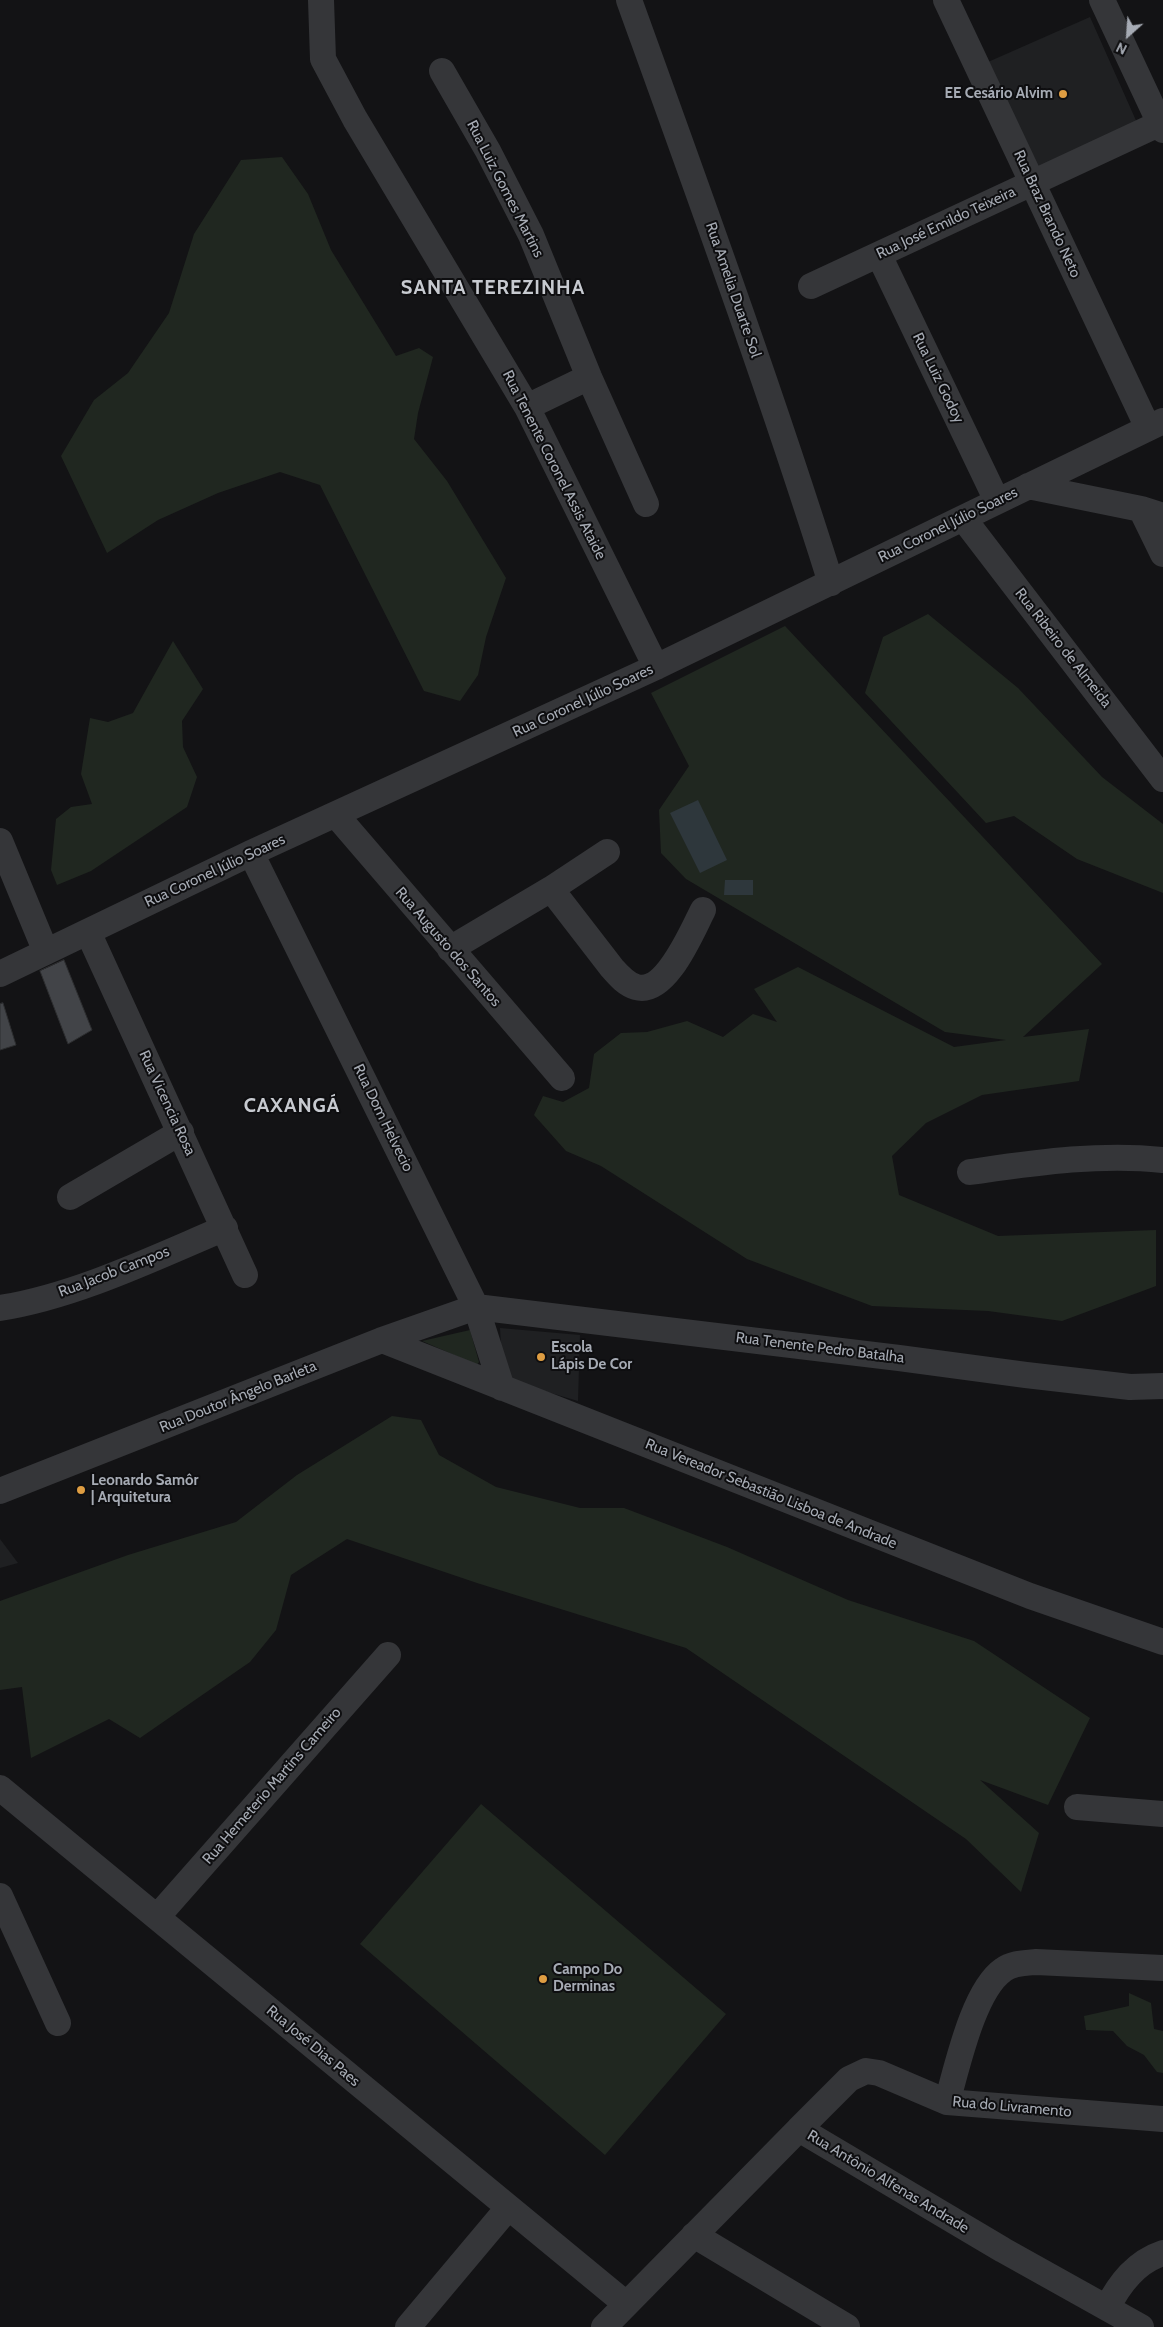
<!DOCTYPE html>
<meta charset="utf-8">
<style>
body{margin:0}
#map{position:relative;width:1163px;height:2327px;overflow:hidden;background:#131315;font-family:Cabin,sans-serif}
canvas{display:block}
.north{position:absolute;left:1103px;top:10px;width:50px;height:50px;-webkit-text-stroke:4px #0e0e10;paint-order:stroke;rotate:206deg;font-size:14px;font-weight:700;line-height:20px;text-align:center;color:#a6abb4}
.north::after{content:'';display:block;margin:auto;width:18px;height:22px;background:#a6abb4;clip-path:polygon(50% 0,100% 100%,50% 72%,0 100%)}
</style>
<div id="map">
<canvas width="1163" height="2327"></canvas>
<div class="north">N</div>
</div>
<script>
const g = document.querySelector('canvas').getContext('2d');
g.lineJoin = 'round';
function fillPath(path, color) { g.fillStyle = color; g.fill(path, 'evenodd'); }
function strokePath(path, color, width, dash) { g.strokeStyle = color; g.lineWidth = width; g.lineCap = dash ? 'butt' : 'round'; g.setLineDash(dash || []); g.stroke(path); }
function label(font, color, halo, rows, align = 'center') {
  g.font = font + ' Cabin,sans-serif'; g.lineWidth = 4; g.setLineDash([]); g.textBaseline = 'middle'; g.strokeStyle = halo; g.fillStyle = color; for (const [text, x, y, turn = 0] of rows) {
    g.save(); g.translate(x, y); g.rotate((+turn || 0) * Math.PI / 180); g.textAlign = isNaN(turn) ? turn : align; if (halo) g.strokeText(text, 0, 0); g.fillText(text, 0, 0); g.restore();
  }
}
fillPath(new Path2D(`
 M1090 17 1138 125 1037 170 988 62Z
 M500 1328 580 1335 578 1401 503 1379Z
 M0 1539 18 1563 0 1568Z`), '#1f2022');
fillPath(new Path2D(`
 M282 157 308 194 331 250 396 356 419 348 433 357 418 413 414 439 447 481 506 578 486 637 478 675 460 701 424 691 320 485 280 472 218 493 158 520 107 553 61 456 94 400 128 373 169 313 194 234 241 160Z
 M928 614 1018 688 1102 777 1163 824V893L1077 859 1014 816 986 823 865 693 883 637Z
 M785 626 1102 964 1023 1037 1089 1029 1079 1081 982 1095 926 1123 892 1156 899 1195 998 1236 1156 1230V1286L1062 1321 988 1311 872 1306 747 1259 601 1166 566 1151 534 1115 543 1096 563 1102 589 1088 594 1054 621 1033 647 1032 687 1021 723 1037 753 1014 777 1022 754 989 798 967 954 1047 1006 1040 945 1032 686 879 661 853 659 810 689 766 651 693Z
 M173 641 203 689 182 721 183 747 197 777 187 807 91 871 57 885 51 870 56 819 71 807 92 804 81 774 90 718 108 722 133 713Z
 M470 1330 479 1362 477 1365 422 1341Z
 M392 1416 421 1420 439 1455 496 1487 580 1508H624L727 1547 848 1600 974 1641 1090 1718 1048 1805 980 1780 1039 1833 1021 1892 966 1839 686 1648 477 1583 347 1539 291 1575 276 1630 250 1662 140 1738 109 1719 31 1758 22 1687 0 1690V1601L128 1555 236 1522 297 1475Z
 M481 1804 726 2014 605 2155 360 1944Z
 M1129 1993 1151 2003 1154 2029 1163 2031V2073L1157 2072 1144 2055 1127 2046 1113 2031 1086 2030 1084 2016 1129 2006Z`), '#202720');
fillPath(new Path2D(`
 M698 800 727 860 700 873 670 813Z
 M725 880H753V895H724Z`), '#2e373c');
const building = new Path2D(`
 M64 960 92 1030 68 1044 40 971Z
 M3 1003 16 1045 0 1050V1004Z`);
fillPath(building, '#424448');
strokePath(building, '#2d2e30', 1);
strokePath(new Path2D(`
 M321 0 323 59 355 119 527 407 656 667
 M629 0C699 194 769 386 831 583
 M946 0 1148 428
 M1102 0 1163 130
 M442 71 488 151 531 235 589 377 646 504
 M879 255 997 501
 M811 286 1163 122
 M527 407 589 377
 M1028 486 1141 509 1163 516
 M1141 509 1163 554
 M963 518 1163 779
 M336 815 562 1078
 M0 841 46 952
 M251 853 476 1307 502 1388
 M551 889 612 968C619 976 626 984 636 987 666 996 692 931 703 910
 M88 932 245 1275
 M450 949 551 889 607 852
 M0 974 251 853 656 667 1163 421
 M970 1172C1034 1163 1098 1153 1163 1160
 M70 1197 181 1132
 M0 1308C76 1296 154 1258 225 1228
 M382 1340 1030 1596 1163 1642
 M0 1491 382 1340 476 1307 899 1358 1026 1375 1130 1387 1163 1386
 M0 1788 626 2304
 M1077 1807 1163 1814
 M0 1896 58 2023
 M157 1917 388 1655
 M947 2102C957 2068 973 1991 1003 1970 1012 1963 1025 1963 1036 1962L1163 1968
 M799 2129 849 2079 866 2071 879 2073 947 2102 1163 2119
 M694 2235 847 2327
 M1107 2308C1120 2283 1136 2262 1163 2253
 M408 2327 508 2208
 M604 2327 799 2129 1003 2250 1141 2327`), '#353639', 26);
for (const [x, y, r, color] of [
 [1063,94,5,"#de9d42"],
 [541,1357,5,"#de9d42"],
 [81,1490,5,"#de9d42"],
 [543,1979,5,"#de9d42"]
]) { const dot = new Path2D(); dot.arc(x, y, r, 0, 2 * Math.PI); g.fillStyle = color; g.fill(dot); strokePath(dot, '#0e0e10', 2); }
label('bold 15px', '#a6abb4', '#0e0e10', [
 ["EE Cesário Alvim",1053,94,"right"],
 ["Escola",551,1348],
 ["Lápis De Cor",551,1365],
 ["Leonardo Samôr",91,1481],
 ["| Arquitetura",91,1498],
 ["Campo Do",553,1970],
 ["Derminas",553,1987]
], 'left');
label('15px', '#a6abb4', '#0e0e10', [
 ["Rua Luiz Gomes Martins",505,189,63],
 ["Rua Braz Brando Neto",1047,214,65],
 ["Rua José Emildo Teixeira",946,223,-25],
 ["Rua Amelia Duarte Sol",733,290,71],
 ["Rua Luiz Godoy",938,378,64],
 ["Rua Tenente Coronel Assis Ataide",554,465,63],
 ["Rua Coronel Júlio Soares",948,525,-26],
 ["Rua Ribeiro de Almeida",1063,648,52],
 ["Rua Coronel Júlio Soares",583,701,-25],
 ["Rua Coronel Júlio Soares",215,871,-25],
 ["Rua Augusto dos Santos",448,947,49],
 ["Rua Vicencia Rosa",167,1103,65],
 ["Rua Dom Helvecio",383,1118,64],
 ["Rua Jacob Campos",114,1272,-21],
 ["Rua Tenente Pedro Batalha",820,1348,7],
 ["Rua Doutor Ângelo Barleta",238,1397,-22],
 ["Rua Vereador Sebastião Lisboa de Andrade",771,1494,22],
 ["Rua Hemeterio Martins Cameiro",272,1786,-49],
 ["Rua José Dias Paes",313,2046,40],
 ["Rua do Livramento",1012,2107,5],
 ["Rua Antônio Alfenas Andrade",888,2182,31]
]);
g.letterSpacing = '1px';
label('bold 20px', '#c7cad0', '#0e0e10', [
 ["SANTA TEREZINHA",493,288],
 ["CAXANGÁ",292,1106]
]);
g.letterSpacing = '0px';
</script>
